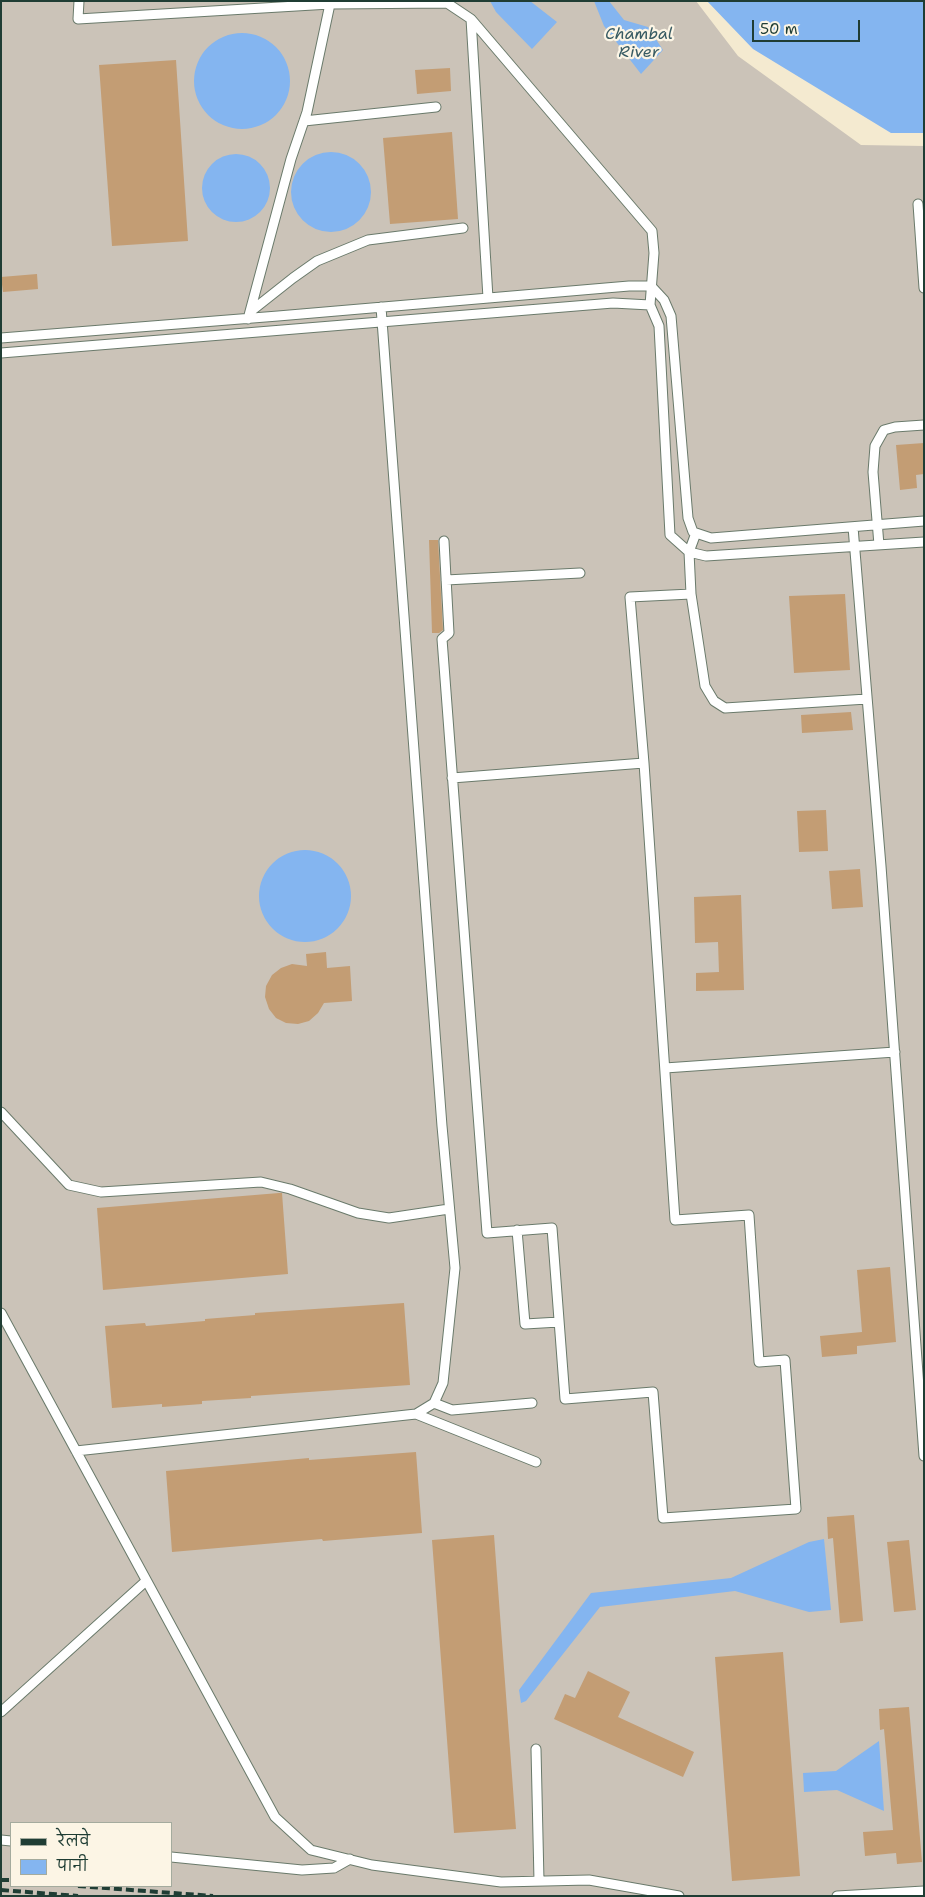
<!DOCTYPE html>
<meta charset="utf-8">
<style>
body{margin:0}
#map{position:relative;width:925px;height:1897px;overflow:hidden;background:#f4ead0;font-family:"Shantell Sans","Playpen Sans Deva",sans-serif}
canvas{display:block}
.frame{position:absolute;inset:0;border:2px solid #1f3d34;pointer-events:none}
.legend{position:absolute;left:10px;top:1822px;width:162px;height:65px;box-sizing:border-box;background:#fcf5e5;border:1px solid #a4ab9e;margin:0;padding:6px 9px;list-style:none;font-size:15px;color:#1f3d34}
.legend li{display:flex;align-items:center;gap:10px;height:25px}
.legend b{width:25px;border:1px solid #a4ab9e}
.scale{position:absolute;left:752px;top:20px;width:108px;height:22px;box-sizing:border-box;border:2px solid #1f3d34;border-top:0;padding-left:6px;font-size:15px;line-height:18px;white-space:nowrap;color:#1f3d34;-webkit-text-stroke:4px #fcf5e5;paint-order:stroke}
</style>
<div id="map">
<canvas width="925" height="1897"></canvas>
<div class="frame"></div>
<ul class="legend">
<li><b style="height:6px;background:#1f3d34"></b>रेलवे</li>
<li><b style="height:14px;background:#84b5f0"></b>पानी</li>
</ul>
<div class="scale">50 m</div>
</div>
<script>
const g = document.querySelector('canvas').getContext('2d');
g.lineJoin = 'round';
function fillPath(path, color) { g.fillStyle = color; g.fill(path, 'evenodd'); }
function strokePath(path, color, width, dash) { g.strokeStyle = color; g.lineWidth = width; g.lineCap = dash ? 'butt' : 'round'; g.setLineDash(dash || []); g.stroke(path); }
function label(font, color, halo, rows, align = 'center') {
  g.font = font + ' "Shantell Sans",sans-serif'; g.lineWidth = 4.5; g.setLineDash([]); g.textBaseline = 'middle'; g.strokeStyle = halo; g.fillStyle = color; for (const [text, x, y, turn = 0] of rows) {
    g.save(); g.translate(x, y); g.rotate((+turn || 0) * Math.PI / 180); g.textAlign = isNaN(turn) ? turn : align; if (halo) g.strokeText(text, 0, 0); g.fillText(text, 0, 0); g.restore();
  }
}
fillPath(new Path2D(`
 M1 1H696L738 56 861 145 924 146V1896H1ZM11 1823H171V1886H11Z`), '#cbc3b8');
fillPath(new Path2D(`
 M490 1H530L557 22 532 49 496 12Z
 M594 1H609L624 20 648 27 663 50 641 74 604 26Z
 M707 1H924V133H891L753 49Z
 M194 81a48 48 0 1 1 96 0a48 48 0 1 1-96 0Z
 M291 192a40 40 0 1 1 80 0a40 40 0 1 1-80 0Z
 M202 188a34 34 0 1 1 68 0a34 34 0 1 1-68 0Z
 M259 896a46 46 0 1 1 92 0a46 46 0 1 1-92 0Z
 M824 1539 831 1610 809 1612 735 1591 600 1607 526 1701 521 1703 519 1690 591 1593 731 1578 809 1542Z
 M879 1741 884 1811 837 1790 804 1792 803 1773 836 1771Z`), '#84b5f0');
fillPath(new Path2D(`
 M176 60 188 241 112 246 99 65Z
 M450 68 451 91 417 94 415 70Z
 M452 132 458 219 390 224 383 138Z
 M37 274 38 289 3 292 1 277Z
 M924 443V474L916 475 917 488 900 490 896 445Z
 M429 540H438L443 630 439 633H432Z
 M845 594 850 670 794 673 789 596Z
 M851 712 853 730 802 733 801 715Z
 M826 810 828 851 799 852 797 811Z
 M860 869 863 907 832 909 829 871Z
 M741 895 744 990 696 991V973L719 972 718 942 695 943 694 897Z
 M326 952 327 968 350 966 352 1001 324 1003 318 1013 309 1021 298 1024 286 1023 276 1018 269 1009 265 997 266 986 272 975 281 968 292 964 307 966 306 954Z
 M279 1193H282L288 1274 103 1290 97 1208Z
 M890 1267 896 1342 857 1346V1354L822 1357 820 1336 862 1332 857 1270Z
 M404 1303 410 1385 251 1396V1398L202 1401V1404L162 1407V1404L112 1408 105 1326 145 1323 146 1326 205 1321V1319L255 1315V1313Z
 M416 1452 422 1533 323 1541 322 1539 172 1552 166 1471 309 1458V1460Z
 M854 1515 863 1621 840 1623 833 1538 828 1539 827 1517Z
 M494 1535 516 1829 454 1833 432 1540Z
 M909 1540 916 1610 894 1612 887 1542Z
 M783 1652 800 1876 732 1881 715 1657Z
 M588 1671 630 1692 618 1717 694 1752 683 1777 554 1719 565 1694 575 1698Z
 M909 1707 922 1862 897 1864 896 1853 865 1856 863 1832 893 1830 884 1729 880 1730 879 1709Z`), '#c39d74');
const lane = new Path2D(`
 M79 1 78 19 330 4 447 3 471 19 652 231 654 253 650 305
 M471 19 488 298
 M304 121 436 107
 M918 204 924 288
 M250 312 293 278 317 261 368 240 463 228
 M248 319 291 159 307 112 330 4
 M1 338 278 316 629 286H651L664 300 671 316 688 518 693 532 711 538 924 521
 M1 353 613 303 650 305 659 326 670 535 689 552 706 556 924 542
 M853 527 881 866 924 1456
 M696 533 689 552 691 594 705 686 714 701 725 708 867 699
 M444 541 449 633 442 639 487 1233 552 1228 565 1399 653 1392 663 1518 796 1509 785 1360 759 1362 749 1215 675 1220 644 763 630 597 691 594
 M879 545 873 472 875 446 884 430 895 427 924 425
 M446 580 580 573
 M452 778 644 763
 M665 1068 895 1052
 M1 1112 69 1185 101 1192 261 1182 290 1189 358 1213 389 1218 449 1209
 M517 1230 525 1324 559 1322
 M1 1313 275 1817 311 1850 372 1865 501 1882 589 1880 679 1896
 M434 1403 452 1410 532 1403
 M416 1414 536 1462
 M76 1451 416 1414 434 1403 443 1383 455 1268 442 1126 381 307
 M1 1712 146 1581
 M536 1749 539 1881
 M1 1840 11 1841
 M171 1857 302 1870 334 1868 350 1859
 M837 1896 924 1891`);
strokePath(lane, '#6a7a6b', 11);
strokePath(lane, '#fff', 9);
strokePath(new Path2D(`
 M1 1880H11
 M78 1886 213 1896
 M1 1890 78 1896`), '#1f3d34', 4, [8, 4]);
label('italic 16px', '#385b63', '#fcf5e5', [
 ["Chambal",639,35],
 ["River",639,53]
]);
</script>
